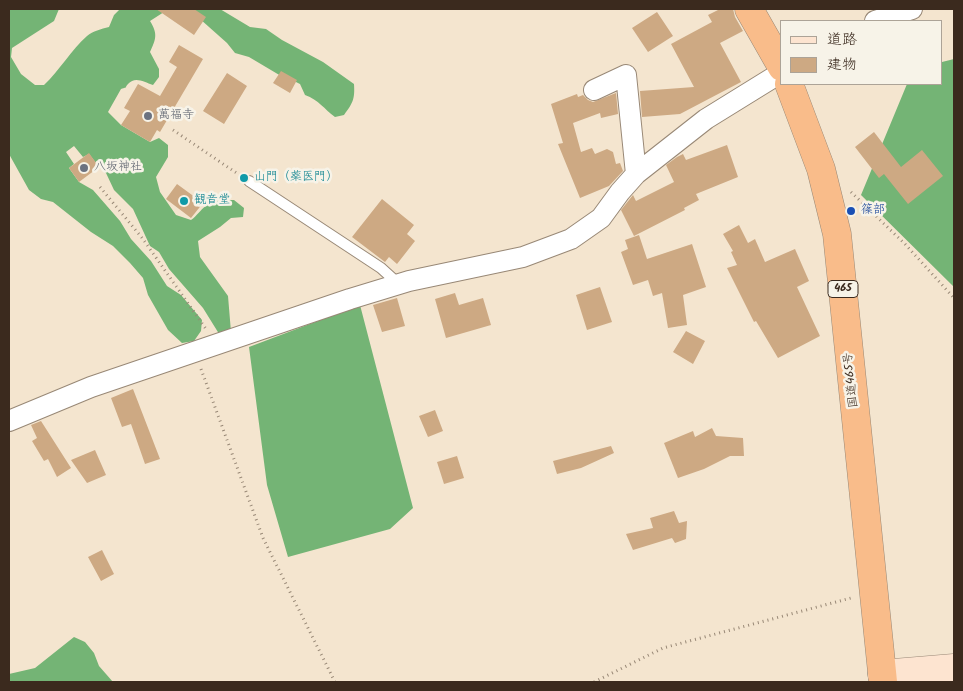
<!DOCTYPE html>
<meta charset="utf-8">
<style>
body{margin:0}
#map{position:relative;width:963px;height:691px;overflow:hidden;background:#f4e5cf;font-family:Kalam,"Klee One",sans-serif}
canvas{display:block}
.frame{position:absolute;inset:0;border:10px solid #3b2a1e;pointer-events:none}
.legend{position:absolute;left:780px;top:20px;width:162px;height:65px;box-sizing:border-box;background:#f7f3e8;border:1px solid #aca397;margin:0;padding:6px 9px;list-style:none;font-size:15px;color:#3b2a1e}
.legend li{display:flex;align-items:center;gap:10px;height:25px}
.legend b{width:25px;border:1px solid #aca397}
</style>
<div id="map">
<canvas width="963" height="691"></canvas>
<div class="frame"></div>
<ul class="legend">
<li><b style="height:6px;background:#fde4d0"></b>道路</li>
<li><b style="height:14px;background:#cda983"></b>建物</li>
</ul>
</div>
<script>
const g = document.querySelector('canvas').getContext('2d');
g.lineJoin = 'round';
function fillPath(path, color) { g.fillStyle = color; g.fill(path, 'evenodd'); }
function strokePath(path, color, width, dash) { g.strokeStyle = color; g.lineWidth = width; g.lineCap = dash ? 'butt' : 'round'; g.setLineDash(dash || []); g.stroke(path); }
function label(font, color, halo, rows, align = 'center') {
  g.font = font + ' Kalam,"Klee One",sans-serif'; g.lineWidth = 5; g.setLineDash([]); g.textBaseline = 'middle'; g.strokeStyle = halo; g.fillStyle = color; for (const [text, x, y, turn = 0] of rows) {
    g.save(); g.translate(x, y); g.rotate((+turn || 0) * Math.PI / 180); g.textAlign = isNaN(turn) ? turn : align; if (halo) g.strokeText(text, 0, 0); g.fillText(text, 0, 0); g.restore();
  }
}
fillPath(new Path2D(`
 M9 9H59L54 21 12 48 11 57 21 74 35 85H44C60 70 71 50 87 36 93 31 101 29 109 27L114 15 120 9H220L250 27 266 29 282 40 323 62 354 84C355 99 353 103 344 115L335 117C324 109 319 100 305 95L300 84 290 79 281 76 249 57 235 53 227 43 200 19 164 12 150 21C158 34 156 39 150 52L159 69V77L153 85C144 82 135 76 128 84 123 90 129 86 121 89L108 112 121 125 150 142 159 138 168 145V157L156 177 160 192 176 215 191 220C197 216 200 210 206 206 214 200 225 200 234 200L244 208 243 217 231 218 220 227 198 241 200 257 228 296 231 332 221 337 203 308 169 269 159 252 150 246 133 209 114 190 106 173 99 167 89 154 83 157 74 146 66 152 74 164 69 168 79 182 93 190 120 221 131 239 151 261 167 286 181 295 202 320 201 331 194 341 182 343 168 330 148 295 143 278 130 263 113 246 91 232 53 202 41 199 29 190 9 154Z
 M954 59V287L861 195 907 84H942V62Z
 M360 305 413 508 390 529 288 557 267 485 249 347Z
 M74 637 85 642 94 653 99 666 113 682H9V674L35 668Z`), '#74b475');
fillPath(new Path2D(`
 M156 9H194L206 17 194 35Z
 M720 9H733L735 17 743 31 720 43 741 82 680 114 642 117 640 91 694 87 671 44 712 22 708 15Z
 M657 12 673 36 648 52 632 28Z
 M179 45 203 59 160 132 157 130 150 142 121 125 130 111 124 108 138 84 160 96 177 67 169 62Z
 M281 71 297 80 290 93 273 83Z
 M227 73 247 86 224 124 203 111Z
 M616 93 618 114 601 118 600 113 573 123 581 152 592 148 595 154 607 149 613 152 616 164 620 163 623 171 609 186 580 198 558 144 563 143 551 104 577 94 578 97 583 95 588 100 593 102Z
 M874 132 901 167 922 150 943 176 908 204 884 174 879 178 855 147Z
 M727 145 738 177 696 194 699 200 684 208 685 210 634 236 621 210 633 195 636 201 674 182 666 165 677 157 683 154 686 160Z
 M89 153 99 167 79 182 69 168Z
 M177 184 203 203 191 218 166 199Z
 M382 199 414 225 407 234 415 241 397 264 389 257 385 262 352 237Z
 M739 225 748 243 755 239 765 262 795 249 809 281 797 287 820 336 778 358 756 321 754 322 727 268 737 265 731 252 733 251 723 234Z
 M639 235 647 259 692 244 706 287 683 295 687 325 668 328 662 293 653 296 648 280 633 285 621 252 628 249 625 240Z
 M600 287 612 322 587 330 576 295Z
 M455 293 459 305 483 298 491 325 446 338 435 299Z
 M397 298 405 326 382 332 373 305Z
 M686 331 705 341 693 364 673 352Z
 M133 389 160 459 145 464 131 424 122 427 111 398Z
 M435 410 443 431 428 437 419 416Z
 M41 421 71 468 57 477 48 459 44 461 32 441 37 438 31 425Z
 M712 428 716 436 743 438 744 456H730L704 469 678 478 664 443 693 431 695 437Z
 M611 446 614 453 581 468 557 474 553 461Z
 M95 450 106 475 87 483 71 460Z
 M457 456 464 478 444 484 437 462Z
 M674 511 679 523 687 521 686 539 675 543 672 538 633 550 626 534 653 528 650 518Z
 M102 550 114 574 101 581 88 557Z`), '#cda983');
const lane = new Path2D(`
 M249 181 381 268 392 278 396 285`);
const street = new Path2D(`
 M875 21 912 9
 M594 90 626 75 636 174
 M9 421 91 387 350 299 409 281 523 257 571 239 601 218 620 192 636 174 706 119 782 72`);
const secondary = new Path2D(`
 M882 674 954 668`);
const highway = new Path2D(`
 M749 9 782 67
 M789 84 821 169 837 234 883 682`);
strokePath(lane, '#988876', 12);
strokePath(street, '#988876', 22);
strokePath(secondary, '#988876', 29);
strokePath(highway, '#988876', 29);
strokePath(new Path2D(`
 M173 130 238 174
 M100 187 143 239 206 329
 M851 192 905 244 954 298
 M201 369 263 538 335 682
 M594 682 663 648 851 598`), '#988876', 3, [1, 4]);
strokePath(lane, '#fff', 10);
strokePath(street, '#fff', 20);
strokePath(secondary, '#fde4d0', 28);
strokePath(highway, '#f9bc8a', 28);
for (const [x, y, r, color] of [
 [148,116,5,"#6b7280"],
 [84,168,5,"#6b7280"],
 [244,178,5,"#0f9aa8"],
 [184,201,5,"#0f9aa8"],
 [851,211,5,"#1a4fb4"]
]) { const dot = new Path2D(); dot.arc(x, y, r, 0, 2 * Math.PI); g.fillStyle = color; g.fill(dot); strokePath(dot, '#f7f3e8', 2); }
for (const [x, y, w] of [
 [843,289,30]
]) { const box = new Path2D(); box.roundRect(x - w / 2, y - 8.5, w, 17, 4); g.fillStyle = '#f7f3e8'; g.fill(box); strokePath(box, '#3b2a1e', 1); }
label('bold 11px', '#3b2a1e', null, [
 ["465",843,289]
]);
label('12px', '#5b616d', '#f7f3e8', [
 ["萬福寺",158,116],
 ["八坂神社",94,168]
], 'left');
label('12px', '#0d838f', '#f7f3e8', [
 ["山門（薬医門）",254,178],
 ["観音堂",194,201]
], 'left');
label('12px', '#164399', '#f7f3e8', [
 ["篠部",861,211]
], 'left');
label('12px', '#3b2a1e', '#f7f3e8', [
 ["国道465号",852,380,-96]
]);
</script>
